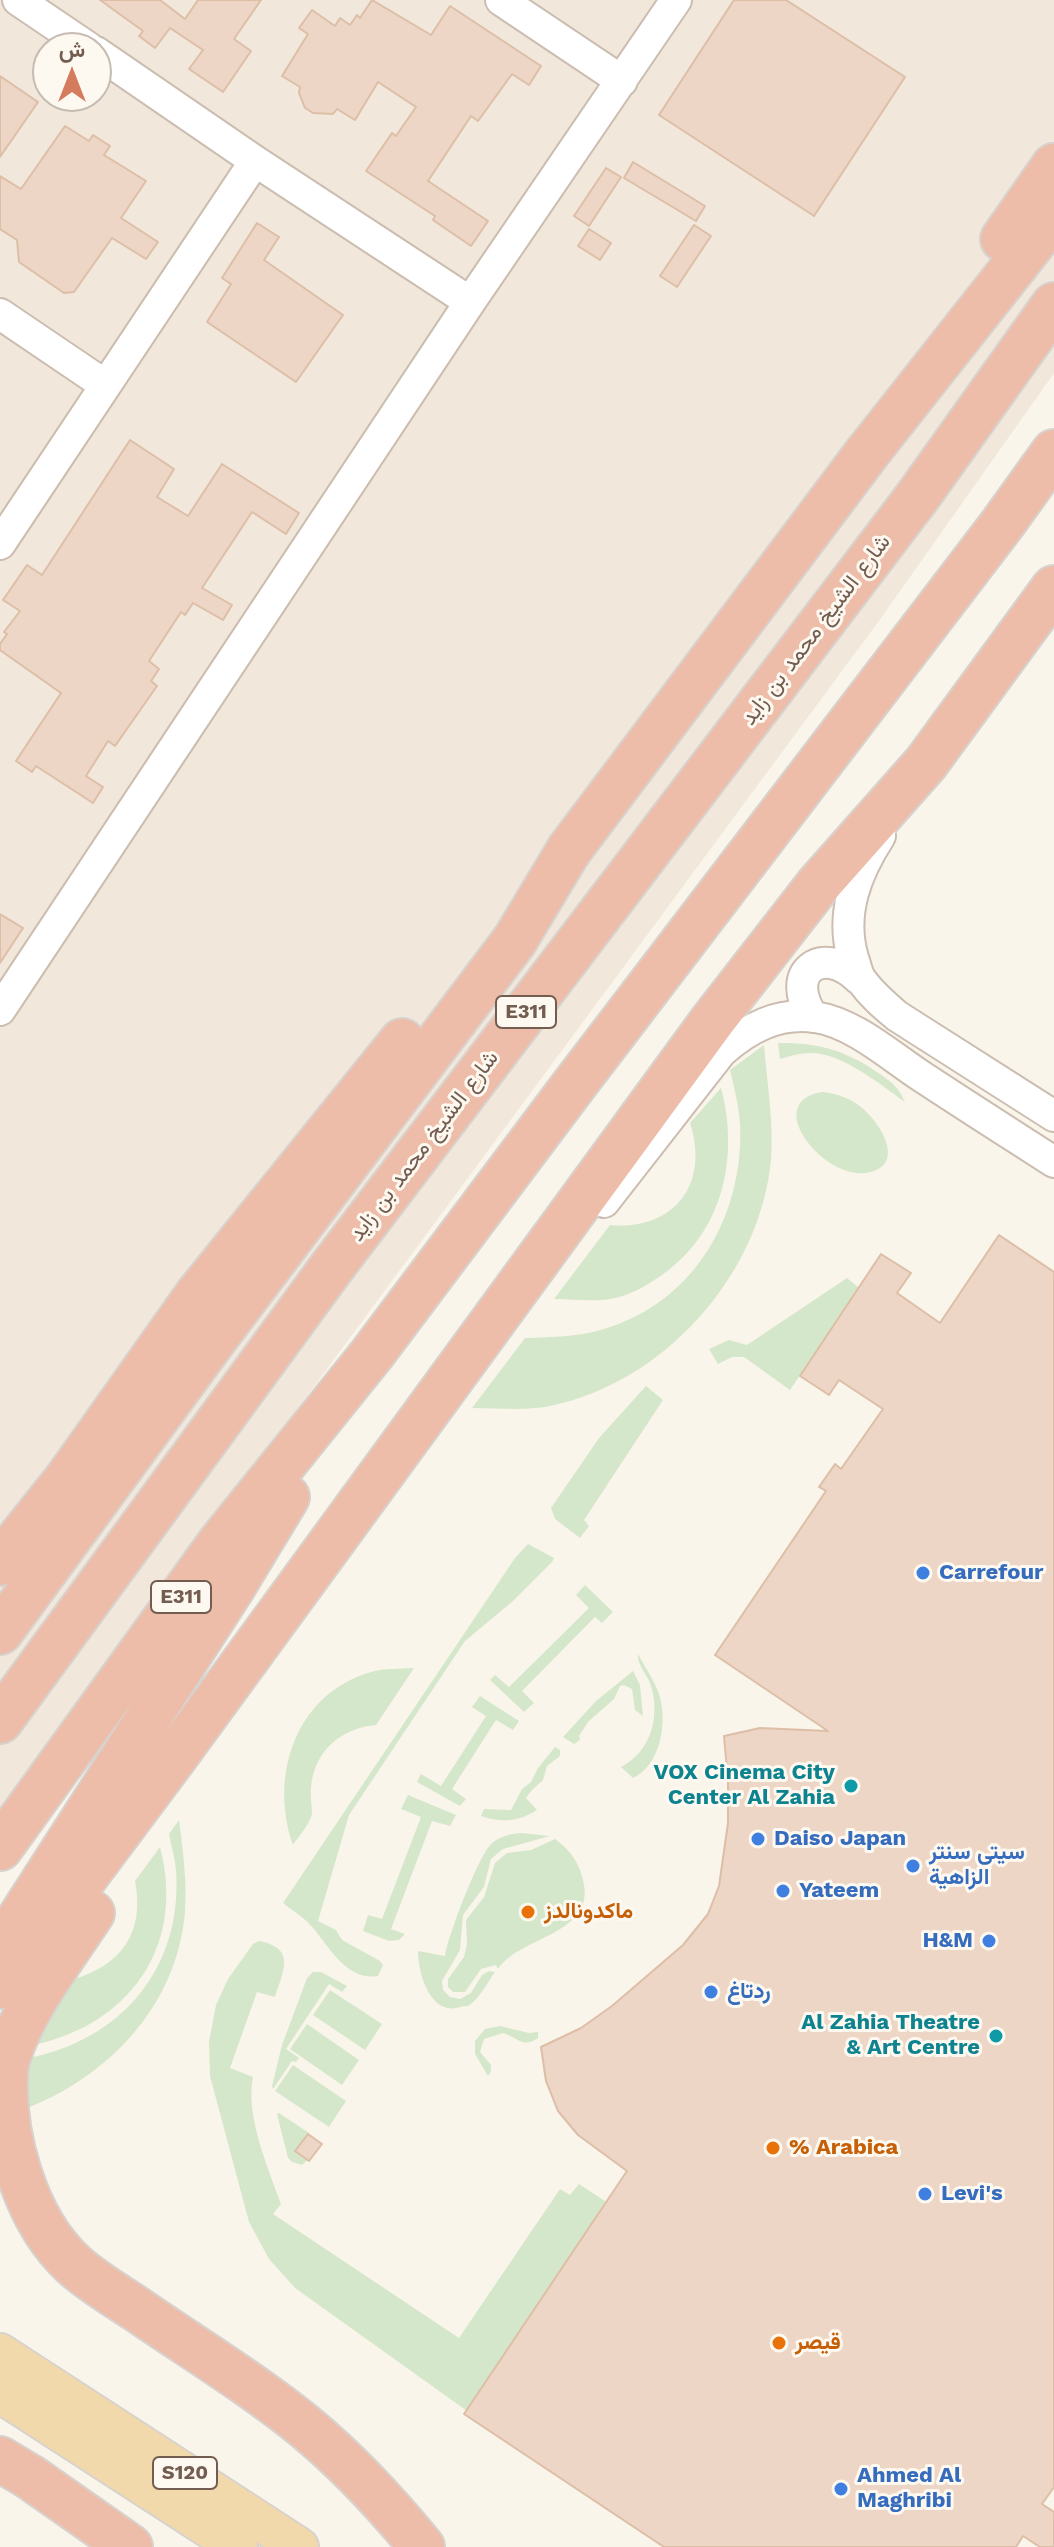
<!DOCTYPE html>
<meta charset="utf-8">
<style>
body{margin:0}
#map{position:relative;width:1054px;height:2547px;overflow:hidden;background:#faf5ea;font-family:"Work Sans",Vazirmatn,sans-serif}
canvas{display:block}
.north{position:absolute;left:32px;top:32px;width:80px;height:80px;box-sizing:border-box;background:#fdf9f1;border:2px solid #c6bbb1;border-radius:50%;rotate:0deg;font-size:22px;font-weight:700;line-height:32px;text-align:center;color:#735d50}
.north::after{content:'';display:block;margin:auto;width:28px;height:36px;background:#d67c5e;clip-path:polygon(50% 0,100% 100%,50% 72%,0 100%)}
</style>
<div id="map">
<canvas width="1054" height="2547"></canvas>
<div class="north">ش</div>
</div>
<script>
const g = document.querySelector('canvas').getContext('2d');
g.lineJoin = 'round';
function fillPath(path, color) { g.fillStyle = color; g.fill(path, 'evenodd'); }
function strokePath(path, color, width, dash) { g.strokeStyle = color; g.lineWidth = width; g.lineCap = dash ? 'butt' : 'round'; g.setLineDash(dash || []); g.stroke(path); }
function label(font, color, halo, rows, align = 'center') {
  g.font = font + ' "Work Sans",Vazirmatn,sans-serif'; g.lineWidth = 6; g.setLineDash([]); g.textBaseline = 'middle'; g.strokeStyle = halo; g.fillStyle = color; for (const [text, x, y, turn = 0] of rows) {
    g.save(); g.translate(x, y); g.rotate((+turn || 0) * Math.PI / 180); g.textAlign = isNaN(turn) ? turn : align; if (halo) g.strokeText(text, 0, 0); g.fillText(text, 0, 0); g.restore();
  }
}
fillPath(new Path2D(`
 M0 0H1054V373L881 618 0 1812ZM48 48H96V96H48Z`), '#f1e7da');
fillPath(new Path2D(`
 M778 1043C817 1042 848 1051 880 1074 893 1083 899 1088 905 1102 881 1085 842 1053 811 1053 800 1053 790 1056 780 1059Z
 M764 1045C767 1083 774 1122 771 1160 760 1275 664 1383 550 1406 526 1411 497 1408 472 1408L525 1338C552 1337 578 1337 604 1329 695 1302 744 1215 740 1124 739 1106 734 1087 730 1070Z
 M721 1088C739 1155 724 1229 666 1272 650 1284 630 1296 610 1299 593 1302 572 1299 554 1299L610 1225C674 1231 710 1184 690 1123Z
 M822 1092C834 1093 847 1097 857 1104 878 1118 910 1166 866 1173 823 1179 761 1102 822 1092Z
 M847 1278 859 1288 790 1390 744 1357H732L718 1364 709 1349 729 1340 747 1345Z
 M646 1386 663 1400 584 1520 589 1526 580 1538 555 1519 551 1508 599 1438Z
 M528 1544 554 1558 552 1562 513 1601 465 1641 349 1815 318 1921 336 1930 342 1940 380 1961 383 1965 378 1976C347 1981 330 1948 313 1928 305 1918 293 1911 283 1903L515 1558Z
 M585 1585 613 1612 602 1623 595 1617 522 1691 534 1703 524 1712 490 1680 495 1675 509 1687 589 1608 576 1595Z
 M638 1654C645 1667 654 1680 659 1694 668 1721 661 1765 633 1778L621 1767C652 1751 661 1714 650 1683 646 1673 637 1665 638 1654Z
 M414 1668 376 1725C341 1728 314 1751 311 1788 310 1797 312 1805 312 1813 311 1823 298 1837 293 1845 269 1776 295 1694 371 1672 385 1668 399 1669 414 1668Z
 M633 1671 640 1685 643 1716 635 1710 632 1689 624 1685 620 1686 614 1699 588 1722 579 1736 580 1740 574 1744 563 1737 596 1701Z
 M480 1696 519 1721 513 1730 496 1720 452 1789 466 1799 460 1806 417 1782 421 1774 441 1786 486 1716 472 1707Z
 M555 1747 560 1750V1756L547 1766 543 1780 532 1790 526 1798 537 1810C518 1822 501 1823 481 1816L484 1809 511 1810 522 1789 531 1782 538 1768Z
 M408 1795 456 1815 450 1826 432 1821 391 1929 405 1934 399 1940 389 1941 363 1931 368 1915 382 1919 421 1817 401 1809Z
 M179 1820C183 1850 187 1881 185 1912 177 2006 108 2078 22 2110L28 2058C122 2040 183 1967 176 1870 175 1858 171 1846 169 1834Z
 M521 1833 550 1836 503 1849 491 1859 484 1887 463 1915 460 1950 442 1981 443 1990 450 1997 460 1999 471 1993 482 1975 489 1971 495 1972C488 1981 481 1996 472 2003 466 2008 467 2005 460 2007 431 2017 418 1974 418 1951L445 1956C448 1936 478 1857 491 1844 500 1836 510 1834 521 1833Z
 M555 1839C570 1850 579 1862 583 1880 597 1935 521 1935 498 1969L496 1965 481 1969 465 1992H453L448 1987V1979L464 1957 467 1944 466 1920 484 1897 495 1863 507 1853 531 1850Z
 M160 1847C186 1946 130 2024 34 2045L71 1980C121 1966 145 1933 135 1881Z
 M259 1941C297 1948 283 1972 275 1997L257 1992 230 2068 253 2077C245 2115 268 2168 281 2204L273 2214 459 2338 560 2189 570 2195 579 2184 608 2203 467 2411 295 2288 269 2259 249 2222 210 2076 209 2042 216 2005 228 1979 253 1944Z
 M313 1972H321L347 1986 342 1992 329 1984 286 2049 299 2058 296 2062 292 2061 273 2089 272 2086 282 2045 307 1978Z
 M330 1990 382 2024 365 2050 313 2015Z
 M307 2024 359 2060 342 2085 290 2049Z
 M500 2026 529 2033 538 2032V2038C523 2049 517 2037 503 2033L484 2039 480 2052 491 2065V2072L488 2076 475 2054V2041L485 2029Z
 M293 2065 346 2101 329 2127 275 2091Z
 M279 2113 309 2133 295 2151 307 2160 302 2165 292 2162 288 2158 277 2114Z`), '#d5e7ca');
const building = new Path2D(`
 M100 0H160L185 19 198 0H261L234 39 251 51 223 92 189 69 203 50 170 28 155 48 139 36 143 31Z
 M372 0 431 35 450 6 541 66 529 85 512 74 478 121 471 116 428 181 488 221 471 246 433 220 435 216 366 171 392 133 396 136 416 107 378 82 355 120 337 109 333 114 313 113 305 108 299 93 300 87 282 76 308 34 299 28 312 10 335 26 340 18 350 25 357 15 360 18Z
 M734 0H786L905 77 814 216 659 115Z
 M0 76 38 102 0 157Z
 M65 126 89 141 93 135 110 146 104 155 146 181 121 218 158 242 146 259 112 238 74 292 64 293 19 262 17 240 0 229V176L21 189Z
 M633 162 705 206 696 221 624 178Z
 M606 168 621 177 589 226 574 216Z
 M257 223 279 237 264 260 343 315 296 382 207 322 231 284 222 278Z
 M694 225 711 236 677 287 660 276Z
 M589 229 611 243 600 260 578 246Z
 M130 440 174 469 157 497 188 516 222 464 299 513 286 534 252 512 202 588 232 605 223 620 193 603 185 615 181 612 149 661 159 669 151 681 157 686 115 746 108 741 86 776 103 787 93 803 36 766 32 772 16 761 61 693 0 650V644L7 634 4 632 20 611 3 600 27 565 42 575Z
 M0 914 23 928 0 963Z
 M999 1235 1054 1272V2487L1042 2504 1054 2512V2547H1040L1023 2536 1016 2547H664L464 2414 627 2171 578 2135 558 2111 546 2081 541 2047 581 2028 612 2006 683 1945 708 1914 719 1886 728 1823V1782L724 1736 760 1728 828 1731 715 1655 826 1491 819 1487 835 1464 841 1469 883 1409 839 1380 829 1395 800 1376 881 1254 911 1273 897 1293 940 1323Z
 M308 2134 322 2144 309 2161 295 2151Z`);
fillPath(building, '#edd6c5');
strokePath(building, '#ddbea7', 2);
const minor = new Path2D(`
 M18 0 89 48
 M501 0 622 81
 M96 52 255 161 470 302
 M0 314 105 385
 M0 544 255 161
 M880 836C856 873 840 914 853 958 856 966 857 975 862 981 872 995 884 1005 897 1016L1054 1116
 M0 1010 470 302 676 0
 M813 1017C783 974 821 942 859 979
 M604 1202 721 1052C748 1028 778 1012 815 1017 854 1023 889 1055 921 1076 965 1105 1009 1133 1054 1162`);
const major = new Path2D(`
 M0 2353 299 2547
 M0 2393 238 2547`);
const highway = new Path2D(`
 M1003 239 1054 166
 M0 1563 67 1479 198 1294 402 1041
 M0 1632 215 1338 515 940 569 850 867 453 1054 216
 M0 1721 332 1267 918 496 1054 305
 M0 1848 220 1543 372 1354 574 1085 1003 523 1054 452
 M92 1913C64 1956 17 2016 6 2065 0 2132 24 2219 74 2265 93 2282 117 2296 138 2310 193 2348 251 2383 303 2425 347 2461 386 2503 422 2547
 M2 1946 232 1588 287 1497
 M0 1986 32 1948 174 1758 713 1020 818 885 926 763 1054 588
 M0 2459 30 2477 130 2547`);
strokePath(minor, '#ccbdb1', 34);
strokePath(major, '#d8d2ce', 42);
strokePath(highway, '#d8d2ce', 48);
strokePath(minor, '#fff', 30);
strokePath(major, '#f1d9ab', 38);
strokePath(highway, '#edbda9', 44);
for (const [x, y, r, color] of [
 [923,1573,8,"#3f7fe0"],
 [851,1786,8,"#0f9aa8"],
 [758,1839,8,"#3f7fe0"],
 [913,1866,8,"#3f7fe0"],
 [783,1891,8,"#3f7fe0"],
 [528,1912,8,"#e8710a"],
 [989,1941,8,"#3f7fe0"],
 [711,1992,8,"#3f7fe0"],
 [996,2036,8,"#0f9aa8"],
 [773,2148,8,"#e8710a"],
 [925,2194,8,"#3f7fe0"],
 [779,2343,8,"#e8710a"],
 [841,2489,8,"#3f7fe0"]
]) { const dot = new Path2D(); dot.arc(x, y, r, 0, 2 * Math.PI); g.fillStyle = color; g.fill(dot); strokePath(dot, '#fdf9f1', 3); }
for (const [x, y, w] of [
 [526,1012,60],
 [181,1597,60],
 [185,2473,64]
]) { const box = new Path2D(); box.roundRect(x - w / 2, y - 16, w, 32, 6); g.fillStyle = '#fdf9f1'; g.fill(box); strokePath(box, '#735d50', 2); }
label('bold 20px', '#735d50', null, [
 ["E311",526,1012],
 ["E311",181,1597],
 ["S120",185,2473]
]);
label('22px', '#735d50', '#fdf9f1', [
 ["شارع الشيخ محمد بن زايد",816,630,-53],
 ["شارع الشيخ محمد بن زايد",424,1146,-53]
]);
label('bold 22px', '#366cbe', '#fdf9f1', [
 ["Carrefour",939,1573],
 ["Daiso Japan",774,1839],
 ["سيتي سنتر",929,1853],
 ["الزاهية",929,1878],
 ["Yateem",799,1891],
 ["H&M",973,1941,"right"],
 ["ردتاغ",727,1992],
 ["Levi's",941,2194],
 ["Ahmed Al",857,2476],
 ["Maghribi",857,2501]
], 'left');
label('bold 22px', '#0d838f', '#fdf9f1', [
 ["VOX Cinema City",835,1773],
 ["Center Al Zahia",835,1798],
 ["Al Zahia Theatre",980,2023],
 ["& Art Centre",980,2048]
], 'right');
label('bold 22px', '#c56008', '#fdf9f1', [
 ["ماكدونالدز",544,1912],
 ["% Arabica",789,2148],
 ["قيصر",795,2343]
], 'left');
</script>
